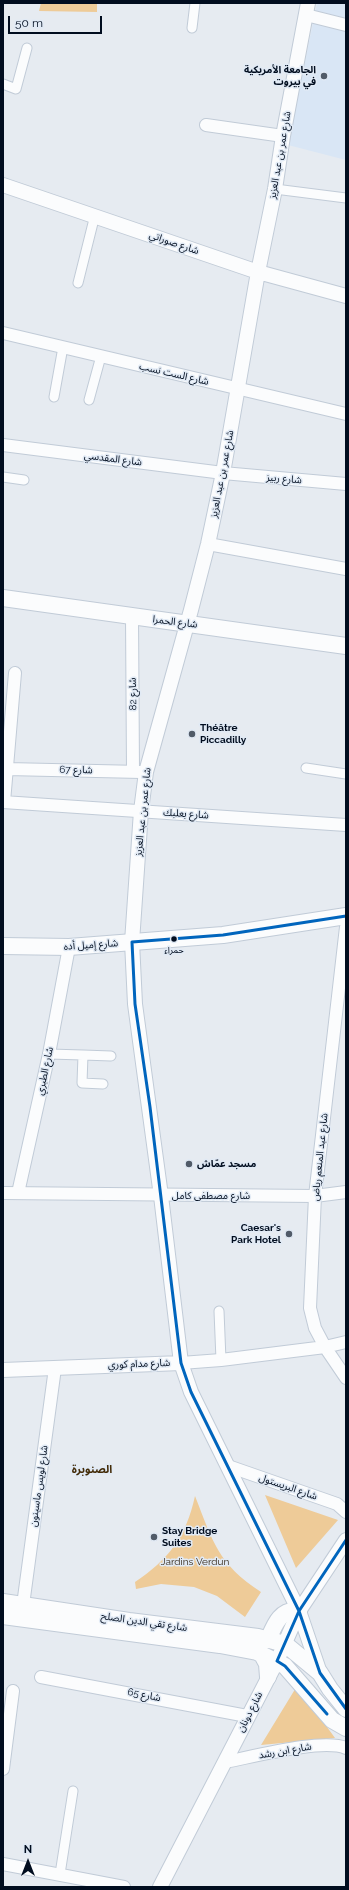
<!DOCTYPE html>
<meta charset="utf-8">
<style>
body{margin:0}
#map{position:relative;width:349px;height:1890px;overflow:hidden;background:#e6ebf1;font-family:Raleway,sans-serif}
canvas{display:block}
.frame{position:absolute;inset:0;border:4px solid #010d1f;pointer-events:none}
.north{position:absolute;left:8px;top:1842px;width:40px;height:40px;-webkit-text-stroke:3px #e1eaf5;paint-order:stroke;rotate:0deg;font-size:11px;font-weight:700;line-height:16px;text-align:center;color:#010d1f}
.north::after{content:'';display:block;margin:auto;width:14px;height:18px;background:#010d1f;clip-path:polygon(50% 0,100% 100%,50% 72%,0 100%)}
.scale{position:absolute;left:8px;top:16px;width:94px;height:18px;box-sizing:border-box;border:2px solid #010d1f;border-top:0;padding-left:5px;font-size:12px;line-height:14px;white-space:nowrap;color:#010d1f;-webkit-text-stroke:3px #e1eaf5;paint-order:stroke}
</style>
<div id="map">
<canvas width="349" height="1890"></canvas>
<div class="frame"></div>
<div class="north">N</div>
<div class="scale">50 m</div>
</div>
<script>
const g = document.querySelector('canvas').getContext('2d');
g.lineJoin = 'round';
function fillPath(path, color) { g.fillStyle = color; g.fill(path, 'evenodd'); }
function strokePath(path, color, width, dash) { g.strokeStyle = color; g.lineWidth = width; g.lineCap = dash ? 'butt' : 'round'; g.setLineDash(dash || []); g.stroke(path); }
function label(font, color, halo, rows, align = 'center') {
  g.font = font + ' Raleway,"Noto Sans Arabic",sans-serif'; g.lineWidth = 3; g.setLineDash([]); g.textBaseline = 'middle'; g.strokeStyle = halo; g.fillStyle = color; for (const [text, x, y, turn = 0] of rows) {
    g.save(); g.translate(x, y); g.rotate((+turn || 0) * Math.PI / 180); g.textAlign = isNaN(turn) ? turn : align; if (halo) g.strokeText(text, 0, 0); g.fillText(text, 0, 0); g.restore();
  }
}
fillPath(new Path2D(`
 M317 3H346V160L288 145Z`), '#d9e6f5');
fillPath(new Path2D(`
 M41 3H97V12L39 11Z
 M265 1495 338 1520 296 1568Z
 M195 1496C213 1542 218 1564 261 1592L245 1617 217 1596 194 1587 161 1584 136 1589 135 1582C169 1559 186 1537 195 1496Z
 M297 1686 335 1738 261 1745Z`), '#eecb98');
const pedestrian = new Path2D(`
 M192 28 195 3
 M3 84 16 89 27 48
 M275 189 346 198
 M78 283 95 215
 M54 397 63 347
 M89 400 101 356
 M3 477 24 480
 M306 768 346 774
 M49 1054 83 1055 82 1083 103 1084
 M83 1055 111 1056
 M219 1311 221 1360
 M60 1874 73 1791`);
const minor = new Path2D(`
 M306 15 346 25
 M206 125 283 136
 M3 333 346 414
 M3 445 223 473 346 484
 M208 544 346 569
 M132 616 133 771
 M7 769 141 772
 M3 802 346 825
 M4 802 15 673
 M346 927 315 1196 310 1308 315 1328 325 1347 346 1378
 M3 1193 315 1196 346 1192
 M18 1193 49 1054 69 947
 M181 1363 221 1360 325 1347 346 1342
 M228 1466 337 1504 346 1512
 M23 1605 55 1368
 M41 1677 247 1716
 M225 1762C252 1757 322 1738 346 1748
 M3 1769 13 1691
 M3 1864 124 1887`);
const tertiary = new Path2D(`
 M308 3 283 136 275 189 258 272 223 473 208 544 191 610 146 772 141 811 132 942 135 1004 161 1196 181 1363 191 1392 299 1611 320 1673
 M3 185 258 272 346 296
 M3 1370 181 1363
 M160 1887 277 1661 299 1611 346 1540`);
const secondary = new Path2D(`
 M3 598 346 646
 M3 946 69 947 223 935 346 916
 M3 1602 129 1621 258 1637 285 1644 320 1673 330 1689 346 1709
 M3 1616 220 1645 257 1652 285 1666 332 1720 346 1728
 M268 1640C274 1626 280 1608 299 1611
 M261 1653 267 1664 268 1677`);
strokePath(pedestrian, '#c1cbd7', 11);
strokePath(minor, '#c1cbd7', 14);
strokePath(tertiary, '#c1cbd7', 16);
strokePath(secondary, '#c1cbd7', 18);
strokePath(pedestrian, '#fbfcfd', 9);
strokePath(minor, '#fbfcfd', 12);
strokePath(tertiary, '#fbfcfd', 14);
strokePath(secondary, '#fbfcfd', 16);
strokePath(new Path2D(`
 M346 916 223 935 132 942 135 1004 150 1107 181 1363 191 1392 299 1611 320 1673 346 1709
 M327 1714 285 1666 277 1661 299 1611 346 1540`), '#0065bd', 3);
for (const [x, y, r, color] of [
 [324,76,4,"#515b68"],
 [192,734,4,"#515b68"],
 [174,939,3.5,"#010d1f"],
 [189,1164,4,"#515b68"],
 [289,1234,4,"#515b68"],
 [154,1537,4,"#515b68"]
]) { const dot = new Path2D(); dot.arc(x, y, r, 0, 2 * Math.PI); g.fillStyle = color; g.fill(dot); strokePath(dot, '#e1eaf5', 1.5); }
label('9px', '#010d1f', '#e1eaf5', [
 ["حمراء",174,950]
]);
label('bold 10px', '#010d1f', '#e1eaf5', [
 ["الجامعة الأمريكية",316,70,"right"],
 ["في بيروت",316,82,"right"],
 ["Théâtre",200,728],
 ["Piccadilly",200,740],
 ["مسجد عمّاش",197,1164],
 ["Caesar's",281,1228,"right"],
 ["Park Hotel",281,1240,"right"],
 ["Stay Bridge",162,1531],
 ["Suites",162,1543]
], 'left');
label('10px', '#010d1f', '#e1eaf5', [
 ["شارع عمر بن عبد العزيز",280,155,-80],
 ["شارع صوراتي",174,243,19],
 ["شارع الست نسب",174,374,13],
 ["شارع المقدسي",113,459,7],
 ["شارع عمر بن عبد العزيز",222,474,-79],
 ["شارع ربيز",284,479,5],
 ["شارع الحمرا",175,622,7],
 ["شارع 82",133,694,-91],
 ["شارع 67",76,770,1],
 ["شارع عمر بن عبد العزيز",143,812,-84],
 ["شارع بعلبك",186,814,4],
 ["شارع إميل أده",91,945,-4],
 ["شارع الطبري",45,1071,-78],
 ["شارع عبد المنعم رياض",320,1157,-84],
 ["شارع مصطفى كامل",211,1196],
 ["شارع مدام كوري",139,1364,-2],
 ["شارع لويس ماسينون",39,1486,-82],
 ["شارع البريستول",288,1487,19],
 ["شارع تقي الدين الصلح",144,1622,8],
 ["شارع 65",144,1695,11],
 ["شارع دونان",250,1712,-63],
 ["شارع ابن رشد",285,1751,-10]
]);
label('10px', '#342716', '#e1eaf5', [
 ["Jardins Verdun",195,1562]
]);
label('bold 11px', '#432b07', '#e1eaf5', [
 ["الصنوبرة",92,1470]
]);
</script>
